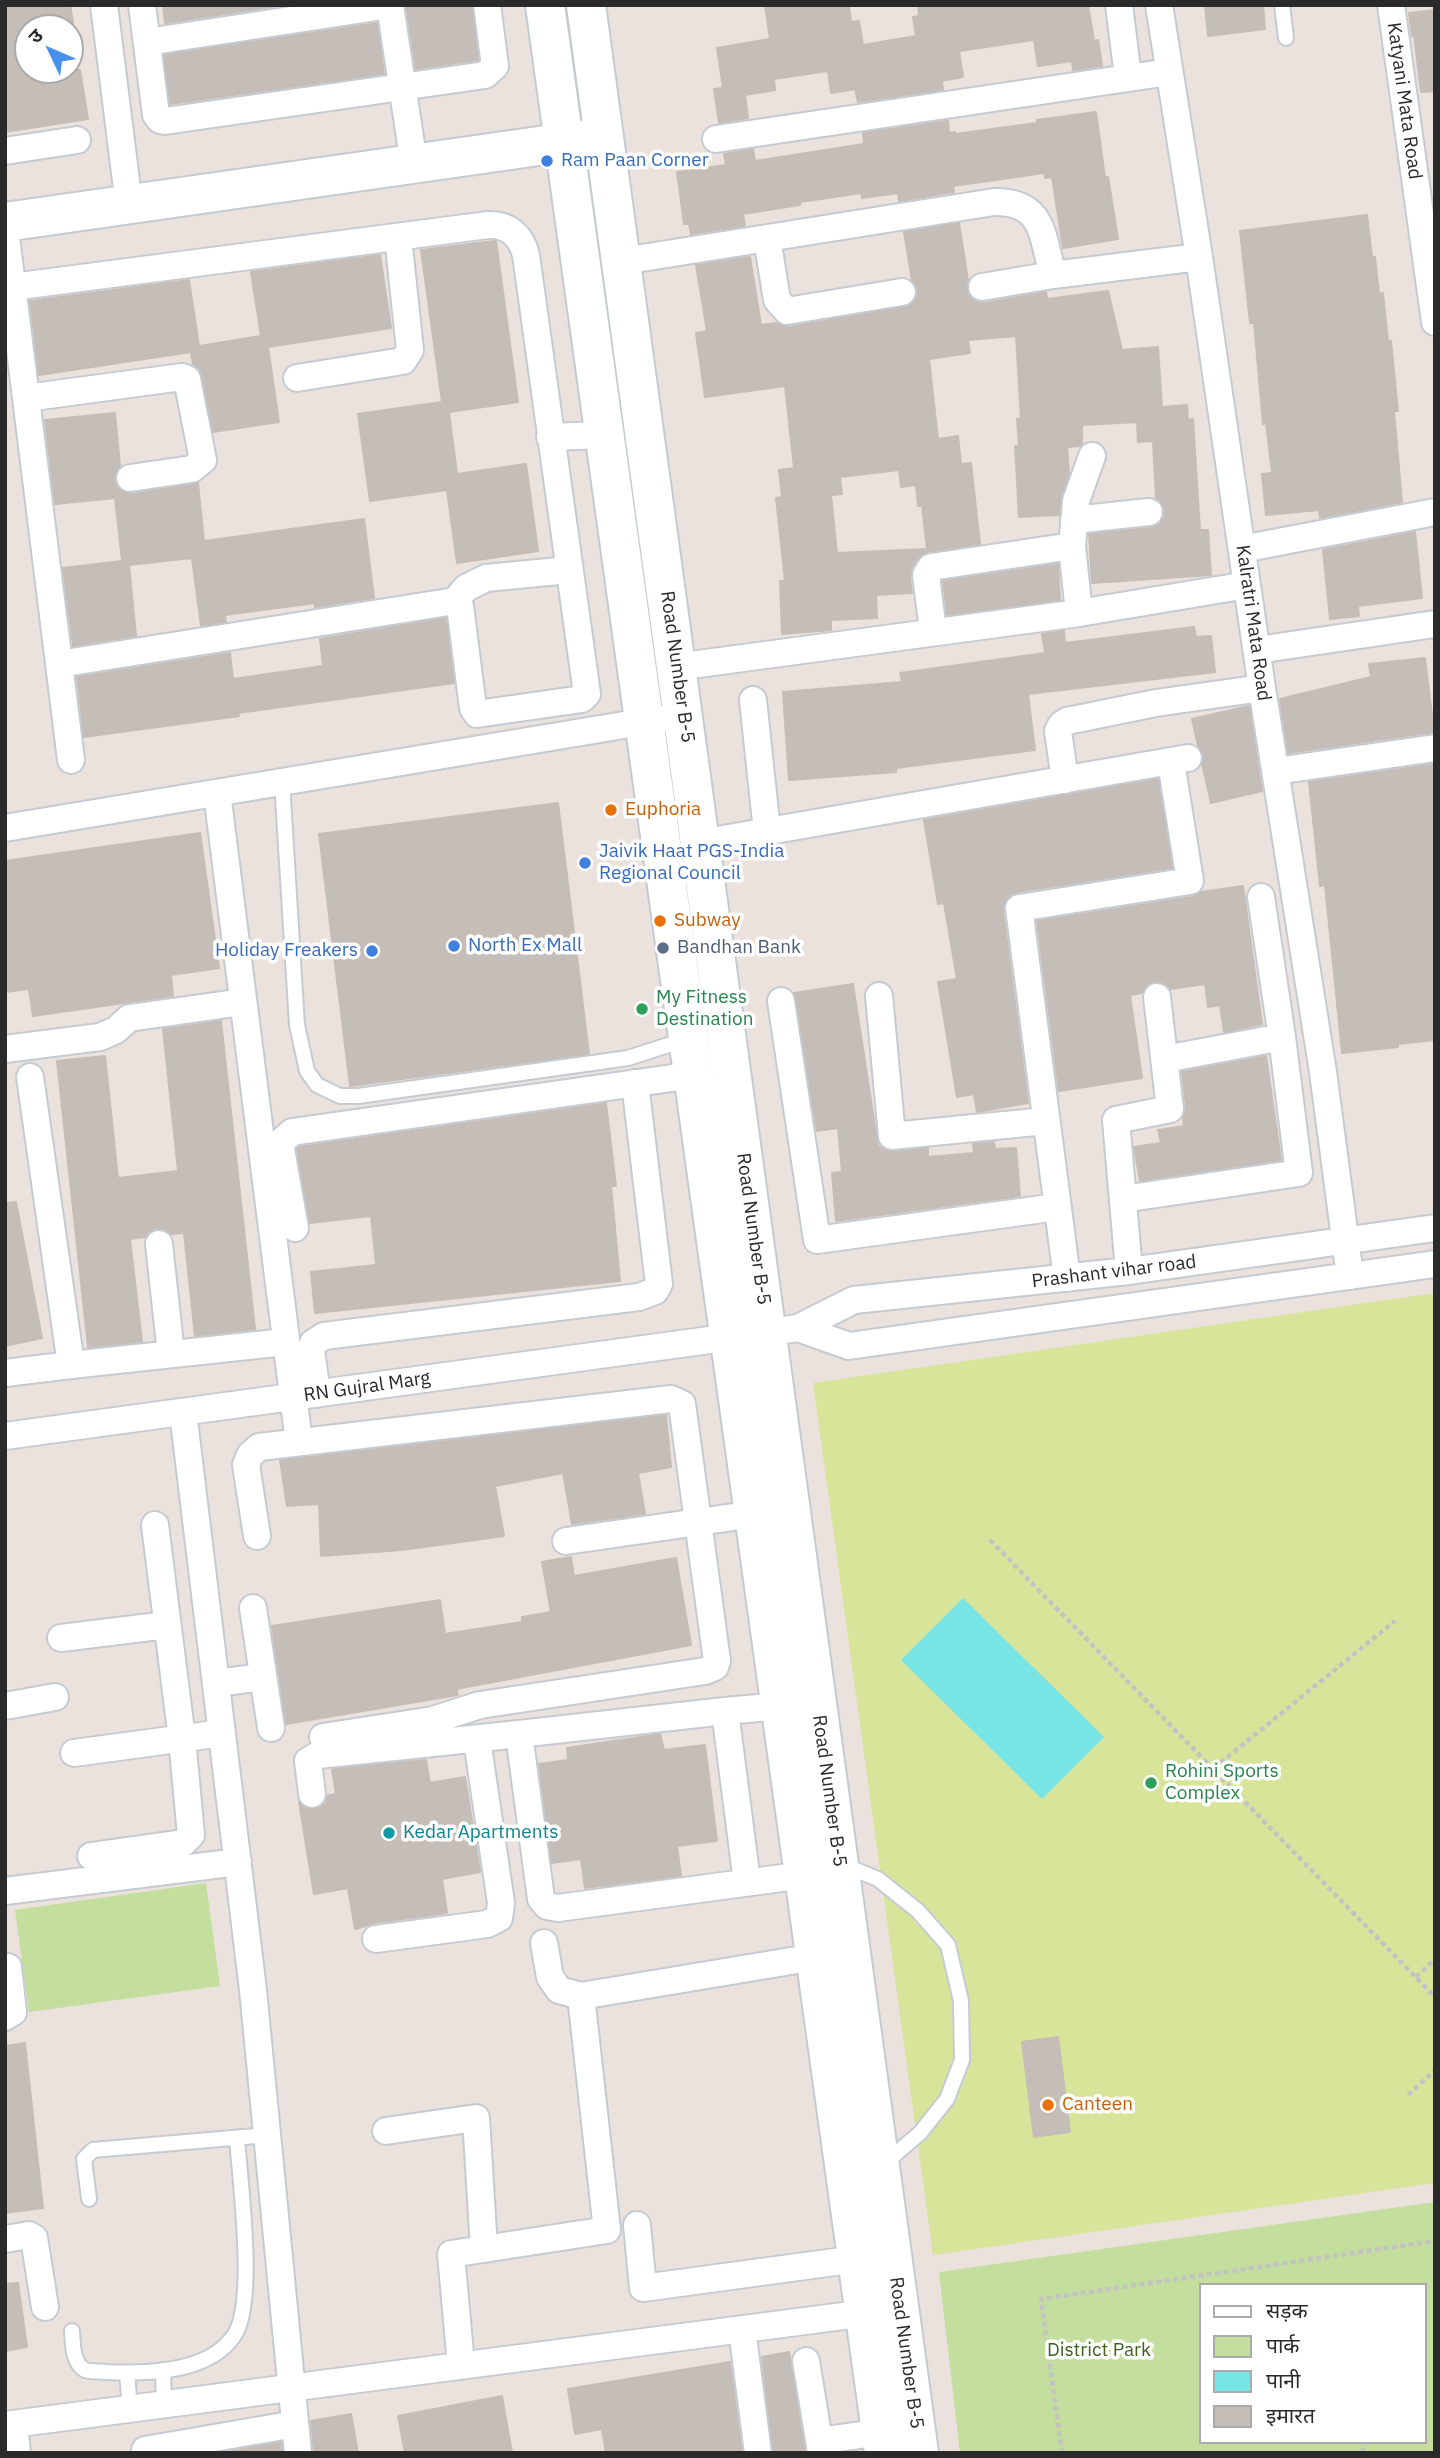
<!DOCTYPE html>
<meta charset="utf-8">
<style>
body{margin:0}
#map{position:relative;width:1440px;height:2458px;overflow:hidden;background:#ebe1dd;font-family:"IBM Plex Sans","Noto Sans Devanagari",sans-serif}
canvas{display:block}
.frame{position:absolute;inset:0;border:7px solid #2a2a2a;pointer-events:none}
.legend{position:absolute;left:1199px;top:2283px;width:228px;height:161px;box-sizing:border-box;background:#fff;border:2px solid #aaa;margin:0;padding:9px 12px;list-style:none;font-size:21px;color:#2a2a2a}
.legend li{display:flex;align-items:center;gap:14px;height:35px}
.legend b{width:35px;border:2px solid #aaa}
.north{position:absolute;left:14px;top:14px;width:70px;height:70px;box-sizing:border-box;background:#fff;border:2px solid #aaa;border-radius:50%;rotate:314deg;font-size:19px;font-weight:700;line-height:28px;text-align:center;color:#2a2a2a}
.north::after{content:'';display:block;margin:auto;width:24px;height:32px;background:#4992ec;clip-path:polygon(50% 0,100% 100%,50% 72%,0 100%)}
</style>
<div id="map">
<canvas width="1440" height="2458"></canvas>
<div class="frame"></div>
<ul class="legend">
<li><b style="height:9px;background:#fff"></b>सड़क</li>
<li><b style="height:19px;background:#c4de9d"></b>पार्क</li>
<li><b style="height:19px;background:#77e5e6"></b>पानी</li>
<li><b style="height:19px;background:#c4bdb8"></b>इमारत</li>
</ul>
<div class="north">उ</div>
</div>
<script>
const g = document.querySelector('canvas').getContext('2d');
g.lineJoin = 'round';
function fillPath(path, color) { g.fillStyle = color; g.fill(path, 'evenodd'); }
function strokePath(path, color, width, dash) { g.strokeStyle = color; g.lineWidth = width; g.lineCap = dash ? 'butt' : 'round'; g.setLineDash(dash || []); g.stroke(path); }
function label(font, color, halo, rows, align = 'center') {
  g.font = font + ' "IBM Plex Sans",sans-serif'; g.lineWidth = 7; g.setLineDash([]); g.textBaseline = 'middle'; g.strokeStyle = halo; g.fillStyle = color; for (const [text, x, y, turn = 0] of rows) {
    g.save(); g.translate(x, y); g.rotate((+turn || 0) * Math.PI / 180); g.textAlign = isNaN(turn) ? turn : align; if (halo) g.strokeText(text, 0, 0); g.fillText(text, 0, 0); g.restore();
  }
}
fillPath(new Path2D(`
 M206 1883 220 1986 29 2012 15 1910Z
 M1435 2202V2453H960L939 2272ZM1200 2285H1424V2442H1200Z`), '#c4de9d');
fillPath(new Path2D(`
 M1435 1293V2183L933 2255 813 1383Z`), '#d8e49a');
fillPath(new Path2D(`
 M963 1598 1104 1737 1042 1799 901 1660Z`), '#77e5e6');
const building = new Path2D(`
 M5 5H70L74 28H28V70H80L88 119 5 132Z
 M163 5H284L165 23Z
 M412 5H472L478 60 416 69 406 6Z
 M765 5H849L851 22 859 21 863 45 916 36 913 17 919 16 918 5H1088L1094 41 1098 40 1102 66 1073 70 1072 61 1038 66 1034 40 959 51 963 77 942 81 943 90 858 102 855 89 831 93 828 71 774 79 775 90 745 95 748 118 719 123 714 89 723 88 717 48 770 39Z
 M1205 5H1263L1265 29 1208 36Z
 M1435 10V91L1421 92 1414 35 1412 36 1409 13Z
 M377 23 384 74 170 104 164 55Z
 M1096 112 1105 178 1108 177 1118 239 1063 248 1052 177 1045 178 1044 173 953 186 954 192 899 201 898 193 862 198 861 193 800 202V205L743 214 745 226 691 234 689 224H684L677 172 726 165 724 154 753 149 755 161 864 144 863 133 948 121 949 133 955 132V134L1037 123V120Z
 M1367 215 1372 257H1375L1379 294 1383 293 1388 341H1391L1398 411H1394L1402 502 1320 518 1319 510 1266 515 1262 474 1272 473 1266 423 1263 424 1254 323H1250L1240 231Z
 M959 223 968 280 967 290 970 298 976 301 985 303 1046 292 1047 299 1108 291 1122 350 1158 347 1162 407 1187 405 1188 420 1193 419 1200 530H1208L1211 575 1092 583 1089 534 1151 528 1159 524 1164 518 1165 510 1156 498 1153 441 1138 442 1137 422 1082 425V444L1080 446 1067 447 1069 474 1061 496 1059 515 1019 517 1015 446H1019L1017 419 1021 418 1016 336 968 340 970 353 929 359 938 439 958 436 961 464 971 463 980 544 922 554 912 567 910 577 912 593 876 595 877 618 831 620V630L782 634 780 581H785L776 498 782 497 779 470 794 468 785 386 705 397 696 333 707 331 696 265 750 257 761 325 777 323 790 327 911 305 916 298 918 290 912 280 904 232ZM899 470 901 487 916 485 918 506 922 505 927 549 837 553 831 495 842 494 840 477Z
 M494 241H496L518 402 449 412 457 474 526 464 538 551 457 563 447 490 370 501 358 414 442 402 421 250Z
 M380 255 391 328 268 347 279 422 213 432 202 376 199 368 193 364 191 352 39 375 30 301 189 280 199 346 261 336 251 272Z
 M115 413 120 466 116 472 114 480 117 487 124 492 132 494 198 483 204 541 364 519 374 598 315 607V603L225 615 226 622 201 626 192 558 129 565 136 636 73 646 63 568 122 561 115 498 55 504 45 420Z
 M1415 532 1422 598 1358 606 1359 616 1330 619 1323 550Z
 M1058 564 1060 600 947 615 943 581Z
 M446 618 454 683 238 713 239 716 84 737 77 677 230 653 233 679 323 666 320 639Z
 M1194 627 1196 637 1211 636 1215 672 1028 694 1035 750 896 768V772L789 780 783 692 902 682 900 673 1045 653 1042 634 1064 631 1065 643Z
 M1425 658 1434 732 1288 753 1280 699 1371 677 1369 664Z
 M1249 706 1262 791 1211 803 1202 764 1203 755 1198 746 1192 719Z
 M1435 764V1040L1398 1044V1047L1342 1053 1325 885 1320 886 1309 782Z
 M1158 779 1172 868 1017 892 1010 895 1005 901 1003 910 1028 1103 977 1112 974 1094 957 1097 938 982 957 979 944 903 938 904 924 820Z
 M558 803 589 1054 350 1086 319 834Z
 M200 833 219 968 171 975 173 996 33 1016 29 989 5 992V861Z
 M1243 886 1262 1024 1224 1032 1220 1005 1208 1007 1205 984 1170 989 1164 983 1155 982 1147 985 1142 993 1130 995 1142 1078 1059 1091 1037 921 1192 897 1201 892Z
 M853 984 878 1146 893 1152 928 1148V1157L974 1153 973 1144 994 1142 995 1149 1016 1148 1020 1196 836 1221 832 1173 842 1172 838 1128 817 1131 794 993Z
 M221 1021 255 1329 195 1336 184 1233 171 1234 165 1229 157 1228 149 1232 145 1237 130 1239 142 1342 88 1347 57 1061 105 1056 118 1178 178 1171 163 1029Z
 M1266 1056 1281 1160 1140 1181 1134 1147 1161 1143 1158 1130 1184 1126 1183 1118 1186 1107 1182 1072Z
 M606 1103 616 1186H611L620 1281 315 1313 311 1272 376 1265 371 1216 310 1223 297 1149 299 1147Z
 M16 1202 42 1338 5 1346V1203Z
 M666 1415 671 1467 638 1473 645 1514 572 1524 563 1473 495 1486 504 1536 402 1550 321 1556 319 1504 287 1506 280 1460Z
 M571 1557 574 1576 676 1558 691 1645 456 1689 458 1695 286 1724 272 1626 440 1600 445 1634 522 1622V1617L551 1612 542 1562Z
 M660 1734 664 1750 705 1745 717 1841 677 1846 681 1876 585 1888 581 1859 552 1863 539 1764 568 1760 567 1748Z
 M426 1760 430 1783 465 1777 480 1872 442 1879 447 1913 374 1923 355 1929 348 1888 314 1894 299 1802 305 1808 315 1809 322 1806 327 1796 336 1794 332 1769Z
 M1058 2037 1070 2132 1034 2137 1022 2042Z
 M25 2043 43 2208 5 2213V2046Z
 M18 2283 27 2347 5 2351V2284Z
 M789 2352 805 2453H773L762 2357Z
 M730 2362 742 2453H606L602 2429 575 2434 568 2389Z
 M502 2396 512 2453H405L398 2416Z
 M351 2414 358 2453H314L311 2421Z
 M281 2442 282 2453H233L232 2451Z`);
fillPath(building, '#c4bdb8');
strokePath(building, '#c6bdb7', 2);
const lane = new Path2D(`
 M1282 5 1286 38
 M282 782 297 1025 307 1071 317 1085 340 1096H358L628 1058 687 1039
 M841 1864 878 1879 918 1911 948 1945 961 2001 962 2060 947 2099 920 2133 884 2164
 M89 2199 84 2159 93 2150 267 2135
 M72 2331C73 2343 72 2363 85 2370 91 2372 100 2371 106 2372 147 2374 211 2373 235 2334 256 2301 240 2181 237 2138
 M163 2370 164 2404
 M127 2373 130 2409`);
const street = new Path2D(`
 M104 5 129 205
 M142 5 156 115 160 120 165 121 485 75 495 66 487 5
 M390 5 414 164
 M1119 5 1128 77
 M1159 5 1199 257 1262 688 1323 1072 1350 1276
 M1391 5 1435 322
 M147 42 390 5
 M716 139 1169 72
 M5 151 77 140
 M5 229 71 760
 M767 238 777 300 787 311 902 292
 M623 261 994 202C1044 201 1042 236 1053 275L1199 257
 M12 287 488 225C509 224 521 236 526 255L587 694 582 699 477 714 473 708 460 606 455 601 59 664
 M982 287 1053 275
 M297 378 403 361 410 350 398 237
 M26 398 182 377 187 379 203 460 192 469 130 478
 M550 437 604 435
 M1074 520 1149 512
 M1242 549 1435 512
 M455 601 466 588 486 578 569 570
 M1079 613 1072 546 1076 501 1092 456
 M933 631 926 575 931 567 1072 546
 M1257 650 1435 624
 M676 667 1079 613 1247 585
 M753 700 767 831
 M1276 771 1435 748
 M1065 780 1058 731 1061 725 1067 721 1156 703 1262 688
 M217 793 299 1442
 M5 828 660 719
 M700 843 1188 758
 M879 996 892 1136 1046 1121
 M781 1001 817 1240 1057 1207
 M5 1049 100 1037 116 1030 129 1018 243 1002
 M1165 1059 1282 1037
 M1123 1199 1299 1173 1282 1037 1261 897
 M295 1228 281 1149 282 1141 292 1132 693 1075
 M159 1244 171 1354
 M1129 1271 1116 1120 1170 1109 1157 997
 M1067 1278 1019 908 1190 881 1171 762
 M798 1328 849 1346 1435 1264
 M71 1365 285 1342
 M5 1373 71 1365 30 1077
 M317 1394 311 1350 313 1343 324 1336 639 1297 655 1291 659 1284 635 1083
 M183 1412 253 1990 298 2453
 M5 1436 798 1328 854 1300 1129 1271 1435 1228
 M257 1536 246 1465 250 1455 259 1447 671 1399 682 1404 717 1661 715 1667 705 1671 480 1705 433 1720 323 1737
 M566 1541 754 1514
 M253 1608 271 1728
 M61 1638 167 1625
 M216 1683 263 1677
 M5 1706 55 1697
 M519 1734 725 1711
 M74 1753 222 1733
 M312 1794 308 1761 318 1755 519 1734 541 1899 547 1906 558 1908 804 1875
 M91 1856 183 1843 191 1835 182 1739 155 1525
 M747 1882 725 1711 781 1706
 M5 1891 238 1862
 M376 1939 487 1924 499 1918 501 1903 477 1740
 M544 1943 550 1977 559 1990 581 1996 815 1957
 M5 2017 13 2012 8 1967
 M386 2131 476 2118 484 2249
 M637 2225 643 2288 857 2259
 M5 2239 29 2235 34 2238 45 2307
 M742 2329 758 2453
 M806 2361 821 2453
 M461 2365 451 2254 607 2230 581 1996
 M14 2424 17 2453
 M5 2425 882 2311
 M819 2441 881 2432
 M145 2453V2450L295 2424`);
const secondary = new Path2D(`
 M545 5 884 2453
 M586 5 919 2453
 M5 222 588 139`);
strokePath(lane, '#c5cbd3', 18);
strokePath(street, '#c5cbd3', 30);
strokePath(secondary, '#c5cbd3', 42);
strokePath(new Path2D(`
 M990 1540 1435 1997
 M1214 1768 1395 1621
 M1416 1977 1435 1959
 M1408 2095 1435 2070
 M1062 2453 1041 2299 1435 2241
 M1362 2453 1365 2442`), '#c3c3c3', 4.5, [5, 3.5]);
strokePath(lane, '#fff', 14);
strokePath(street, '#fff', 26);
strokePath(secondary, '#fff', 38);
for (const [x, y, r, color] of [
 [547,161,7,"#3f7fe0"],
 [611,810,7,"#e8710a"],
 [585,863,7,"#3f7fe0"],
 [660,921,7,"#e8710a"],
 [454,946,7,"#3f7fe0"],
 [663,948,7,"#5c6f8a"],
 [372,951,7,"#3f7fe0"],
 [642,1009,7,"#2e9e5b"],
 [1151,1783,7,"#2e9e5b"],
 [389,1833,7,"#0f9aa8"],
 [1048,2105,7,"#e8710a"]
]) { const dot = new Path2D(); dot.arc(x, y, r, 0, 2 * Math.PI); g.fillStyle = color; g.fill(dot); strokePath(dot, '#fff', 2.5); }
label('19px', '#2a2a2a', '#fff', [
 ["Katyani Mata Road",1404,101,82],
 ["Kalratri Mata Road",1253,623,82],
 ["Road Number B-5",677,667,82],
 ["Road Number B-5",753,1229,82],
 ["Prashant vihar road",1114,1272,-7],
 ["RN Gujral Marg",367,1387,-8],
 ["Road Number B-5",829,1791,82],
 ["Road Number B-5",906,2353,82]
]);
label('19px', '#366cbe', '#fff', [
 ["Ram Paan Corner",561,161],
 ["Jaivik Haat PGS-India",599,852],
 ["Regional Council",599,874],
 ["North Ex Mall",468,946],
 ["Holiday Freakers",358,951,"right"]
], 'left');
label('19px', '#c56008', '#fff', [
 ["Euphoria",625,810],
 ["Subway",674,921],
 ["Canteen",1062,2105]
], 'left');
label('19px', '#4e5e75', '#fff', [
 ["Bandhan Bank",677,948]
], 'left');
label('19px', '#27864d', '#fff', [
 ["My Fitness",656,998],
 ["Destination",656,1020],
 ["Rohini Sports",1165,1772],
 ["Complex",1165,1794]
], 'left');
label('19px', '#0d838f', '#fff', [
 ["Kedar Apartments",403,1833]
], 'left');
label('19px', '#3e621f', '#fff', [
 ["District Park",1099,2351]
]);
</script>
